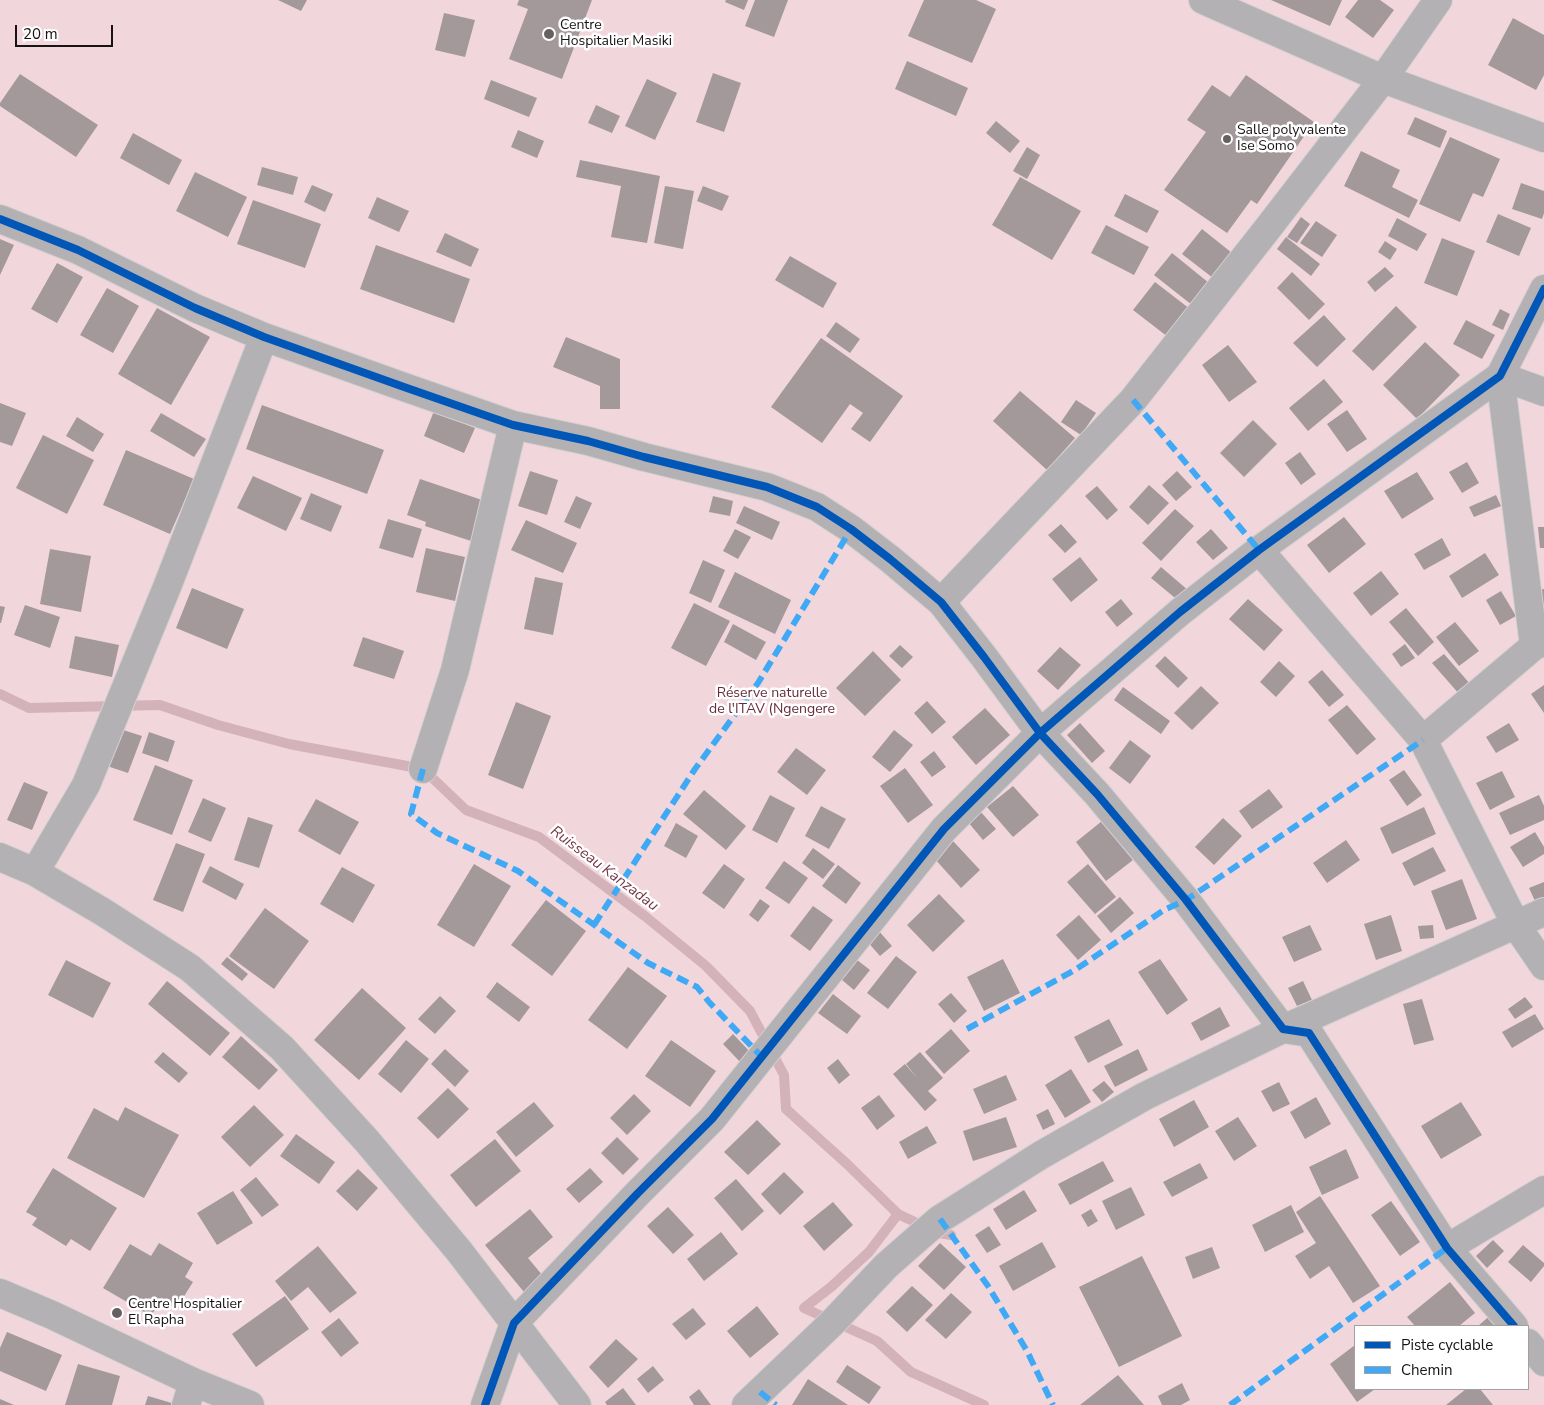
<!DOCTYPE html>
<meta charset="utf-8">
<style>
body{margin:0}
#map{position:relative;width:1544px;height:1405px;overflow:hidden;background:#faf2f4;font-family:"Nunito Sans",sans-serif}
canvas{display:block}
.legend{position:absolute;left:1354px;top:1325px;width:175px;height:65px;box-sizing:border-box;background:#fff;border:1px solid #a2a0a1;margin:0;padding:6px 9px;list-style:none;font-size:15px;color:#171213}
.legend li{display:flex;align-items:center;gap:10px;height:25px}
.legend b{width:25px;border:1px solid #a2a0a1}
.scale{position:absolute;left:15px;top:25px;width:98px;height:22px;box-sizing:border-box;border:2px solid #171213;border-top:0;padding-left:6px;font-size:15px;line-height:18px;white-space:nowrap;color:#171213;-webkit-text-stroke:4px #fff;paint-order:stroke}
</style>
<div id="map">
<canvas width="1544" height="1405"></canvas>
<ul class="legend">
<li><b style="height:6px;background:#0057b8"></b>Piste cyclable</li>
<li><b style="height:6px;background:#3fa9f5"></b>Chemin</li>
</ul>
<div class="scale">20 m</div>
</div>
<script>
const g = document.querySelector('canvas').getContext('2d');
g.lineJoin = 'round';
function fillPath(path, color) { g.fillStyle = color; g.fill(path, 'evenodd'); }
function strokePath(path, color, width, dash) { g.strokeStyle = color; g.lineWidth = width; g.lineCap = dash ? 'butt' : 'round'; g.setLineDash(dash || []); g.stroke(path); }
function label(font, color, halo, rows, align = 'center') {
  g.font = font + ' "Nunito Sans",sans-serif'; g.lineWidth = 5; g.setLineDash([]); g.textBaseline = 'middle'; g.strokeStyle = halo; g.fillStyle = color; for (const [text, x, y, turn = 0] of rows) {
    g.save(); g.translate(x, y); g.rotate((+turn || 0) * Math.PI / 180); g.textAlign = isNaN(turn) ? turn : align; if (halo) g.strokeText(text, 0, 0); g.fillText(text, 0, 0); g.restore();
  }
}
fillPath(new Path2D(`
 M0 0H1544V1405H0ZM1355 1326H1528V1389H1355Z`), '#f1d7dc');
strokePath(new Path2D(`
 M0 694 29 708 160 705 218 725 289 744 423 769 466 810 539 837 646 917 706 966 750 1011 784 1075 786 1109 847 1164 898 1214 938 1233 951 1235
 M898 1214 869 1252 831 1287 804 1308 877 1341 911 1372 984 1405`), '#d4b2b9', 10);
fillPath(new Path2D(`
 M278 0H307L301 11Z
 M519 0H592L562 79 509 59 528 9 517 5Z
 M726 0H748L744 10 725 2Z
 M755 0H788L774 37 745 26Z
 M924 0H976L996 9 972 63 908 36Z
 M1271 0H1342L1330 26Z
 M1358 0H1380L1394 10 1373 38 1345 17Z
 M444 13 475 20 465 57 435 50Z
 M1513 18 1544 35V75L1536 90 1488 65Z
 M907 61 968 88 956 116 895 89Z
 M713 73 741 83 724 132 696 122Z
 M20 74 98 125 76 157 0 106V103Z
 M1246 75 1314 122 1257 204 1251 200 1227 233 1164 190 1206 132 1187 120 1212 85 1230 97Z
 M647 79 677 93 655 140 625 126Z
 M491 80 537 98 529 117 484 99Z
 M596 105 620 116 612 133 588 123Z
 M1415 117 1447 131 1440 148 1407 134Z
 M996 121 1020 141 1010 153 986 133Z
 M518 130 544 141 537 158 511 147Z
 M133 133 182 160 169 185 120 158Z
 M1450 137 1500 159 1483 197 1473 193 1460 222 1419 204Z
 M1027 147 1040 155 1027 179 1013 171Z
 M1361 151 1400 170 1392 187 1418 200 1409 218 1344 186Z
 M580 160 660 176 647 243 611 237 621 186 576 177Z
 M262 167 298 177 293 195 257 185Z
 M195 172 247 197 228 237 176 211Z
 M1020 177 1081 211 1052 260 992 225Z
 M1521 183 1544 191V213L1542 219 1512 209Z
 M312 185 333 194 325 212 304 202Z
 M665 186 694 191 683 249 654 243Z
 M703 186 729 196 722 211 697 201Z
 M1125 194 1159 211 1147 233 1114 216Z
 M377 197 409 211 399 232 368 218Z
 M253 200 321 224 305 268 237 244Z
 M1498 214 1531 228 1519 256 1486 242Z
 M1301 217 1310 224 1297 243 1287 237Z
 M1397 218 1427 234 1417 251 1388 236Z
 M1316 221 1337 235 1322 257 1300 243Z
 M1106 225 1149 247 1134 275 1091 253Z
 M1202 229 1232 253 1213 278 1182 254Z
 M445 233 479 249 471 267 436 252Z
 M1286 237 1320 264 1311 276 1277 249Z
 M1442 238 1475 251 1457 296 1424 283Z
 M0 239 14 245 0 275Z
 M1385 241 1397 249 1390 260 1378 252Z
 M376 245 470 279 454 323 360 289Z
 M1172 253 1209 283 1192 305 1154 275Z
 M790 256 837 283 823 308 775 280Z
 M57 263 83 277 57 323 31 309Z
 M1385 267 1394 276 1375 292 1367 282Z
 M1292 272 1325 304 1309 320 1277 288Z
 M1155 282 1190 309 1168 337 1133 310Z
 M107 288 139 306 113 353 80 335Z
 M1396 306 1417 327 1373 371 1352 351Z
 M157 308 210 337 171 405 118 374Z
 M1500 309 1510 314 1503 330 1492 325Z
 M1324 315 1346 339 1317 367 1293 343Z
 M1466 320 1495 335 1482 359 1453 344Z
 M836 322 860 339 850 353 826 336Z
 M566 337 620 359V409H600V386L553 367Z
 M821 338 903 396 870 442 851 429 863 413 850 404 822 443 771 407Z
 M1425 342 1460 375 1417 419 1383 385Z
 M1228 345 1257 382 1229 402 1202 365Z
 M1324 379 1343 402 1308 431 1289 408Z
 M1020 391 1075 438 1047 470 993 421Z
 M1076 400 1096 413 1081 435 1061 422Z
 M0 403 26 413 12 446 0 442Z
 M262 405 384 450 367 494 246 449Z
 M1347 410 1367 439 1347 452 1327 424Z
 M434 411 475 428 464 453 424 436Z
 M161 413 206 439 194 457 150 431Z
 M77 417 104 434 93 452 66 436Z
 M1253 420 1277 444 1244 477 1220 453Z
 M43 435 94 460 67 514 16 488Z
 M126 450 194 479 170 534 103 505Z
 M1300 452 1316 474 1301 485 1285 463Z
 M1467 462 1479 483 1462 493 1449 472Z
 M530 471 558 480 547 515 518 506Z
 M1177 471 1192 487 1176 501 1162 485Z
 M1417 472 1434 499 1402 519 1384 491Z
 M253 476 302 498 286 531 237 508Z
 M420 479 485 501 471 541 425 526 426 522 407 515Z
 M1149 485 1169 503 1148 525 1129 507Z
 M1097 486 1118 510 1107 520 1085 496Z
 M311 493 342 506 331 532 300 519Z
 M1496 495 1501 506 1474 517 1469 507Z
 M576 496 592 503 580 529 564 522Z
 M713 496 733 501 730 516 709 512Z
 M744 506 780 522 772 540 736 523Z
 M1175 509 1194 526 1161 561 1142 543Z
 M1344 517 1366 544 1329 573 1307 545Z
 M388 519 422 529 413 558 379 548Z
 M526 520 577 543 563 573 511 550Z
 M1061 524 1077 542 1065 553 1048 535Z
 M1538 527H1544V548H1540Z
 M735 529 751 537 738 559 723 551Z
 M1211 529 1228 548 1213 560 1196 542Z
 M1442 538 1451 555 1424 570 1414 554Z
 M426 548 465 557 455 601 416 592Z
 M50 549 91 556 81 612 40 604Z
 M1485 553 1499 575 1462 598 1449 576Z
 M1080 557 1098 580 1071 602 1052 579Z
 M703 560 725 570 711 603 689 593Z
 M1161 567 1189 591 1180 602 1151 578Z
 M1381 571 1399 594 1371 616 1353 593Z
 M735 572 791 600 775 634 718 607Z
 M535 577 563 583 553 635 524 629Z
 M192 588 244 609 227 649 176 628Z
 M1544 589V620L1534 591Z
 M1501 591 1516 616 1500 625 1486 600Z
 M1121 599 1133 614 1117 627 1105 612Z
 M1248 599 1283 630 1264 651 1229 619Z
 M694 603 730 621 706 666 671 648Z
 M25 605 60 617 50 648 14 635Z
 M0 606 5 607 1 623H0Z
 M1406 608 1434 642 1418 656 1389 622Z
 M1455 622 1479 651 1459 666 1436 637Z
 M733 624 766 642 756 660 724 642Z
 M75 636 119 645 112 677 69 668Z
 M363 637 404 651 394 679 353 666Z
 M1405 644 1415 658 1401 667 1392 654Z
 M900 645 913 657 902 668 889 656Z
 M1060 647 1081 665 1058 690 1037 671Z
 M873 651 901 680 865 716 836 688Z
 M1444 654 1471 685 1460 695 1432 663Z
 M1165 656 1188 678 1178 688 1155 666Z
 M1279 661 1295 676 1276 697 1260 682Z
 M1322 670 1344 695 1329 707 1308 682Z
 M1544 685V713L1531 694Z
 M1201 686 1219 703 1192 730 1174 713Z
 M1123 687 1170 721 1161 734 1114 700Z
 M927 701 946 722 932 734 914 713Z
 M516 702 551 716 523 789 488 775Z
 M1347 705 1376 739 1357 755 1328 720Z
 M985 708 1010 735 976 765 952 737Z
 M1080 723 1105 751 1092 763 1067 735Z
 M1509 723 1519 740 1496 753 1486 737Z
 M120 729 142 736 128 773 107 766Z
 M894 730 913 745 890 772 872 757Z
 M149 732 175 741 168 762 142 753Z
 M1130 740 1151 756 1130 784 1109 768Z
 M796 748 826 770 807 795 777 772Z
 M934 751 946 767 932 777 920 762Z
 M155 765 193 780 172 835 133 820Z
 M905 768 933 805 908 823 880 786Z
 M1404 770 1422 795 1407 806 1389 780Z
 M1502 771 1515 797 1490 810 1476 783Z
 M24 782 48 792 32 830 7 820Z
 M1013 786 1039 815 1013 837 987 807Z
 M1269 789 1283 807 1252 829 1239 811Z
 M704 790 746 826 726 850 683 814Z
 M770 795 795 808 777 843 752 830Z
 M1539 795 1544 806V820L1510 835 1499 813Z
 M203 798 226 808 211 842 188 832Z
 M316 799 359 822 340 855 298 831Z
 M821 806 846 819 829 849 805 836Z
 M1424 807 1436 834 1392 854 1380 828Z
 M980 811 996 829 983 840 968 822Z
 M248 817 273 825 259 868 234 860Z
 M1223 818 1242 836 1214 865 1195 847Z
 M1102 821 1133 860 1106 881 1076 842Z
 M676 823 698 836 686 858 664 846Z
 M1535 832 1544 847V854L1523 867 1510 847Z
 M1346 840 1360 860 1327 883 1313 863Z
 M953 841 980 870 961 888 934 858Z
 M176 843 205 854 183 912 153 900Z
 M1433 847 1446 871 1414 886 1402 863Z
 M813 848 835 864 823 879 802 863Z
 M784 861 808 878 789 904 765 888Z
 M474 864 511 886 474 947 437 925Z
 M724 864 745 879 724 909 702 893Z
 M1088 864 1116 897 1095 914 1067 882Z
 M838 865 861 883 846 904 822 886Z
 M210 866 244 884 236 900 202 882Z
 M342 867 375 885 353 923 320 904Z
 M1462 879 1477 919 1446 930 1431 891Z
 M1544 882V898L1535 901 1529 888Z
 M939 894 965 921 933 952 907 925Z
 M1120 897 1134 913 1111 933 1097 916Z
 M760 899 770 906 758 922 749 915Z
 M546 900 586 931 552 976 511 945Z
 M813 906 833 920 810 951 790 936Z
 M265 908 309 941 274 989 229 956Z
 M1079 915 1101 940 1078 960 1056 935Z
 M1391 915 1402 951 1376 960 1364 924Z
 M1310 925 1322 950 1294 962 1282 937Z
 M1433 925 1434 938 1420 939 1418 926Z
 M878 930 892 946 880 956 866 940Z
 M852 956 870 970 854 990 836 975Z
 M896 956 917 972 888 1009 867 993Z
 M227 957 248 974 242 981 221 964Z
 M1003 959 1020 993 984 1011 967 977Z
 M1160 959 1188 1000 1167 1015 1138 972Z
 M66 960 111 983 93 1018 48 995Z
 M628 967 667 996 627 1049 588 1020Z
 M167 981 230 1033 210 1056 148 1004Z
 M1303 981 1312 1000 1297 1006 1288 988Z
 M497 982 530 1007 519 1022 486 997Z
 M362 988 406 1028 359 1080 314 1040Z
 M951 993 967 1011 954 1023 938 1004Z
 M833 994 861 1016 847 1034 818 1013Z
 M440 996 456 1011 435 1034 418 1019Z
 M1525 997 1533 1007 1515 1019 1508 1009Z
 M1422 999 1434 1040 1414 1045 1403 1004Z
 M1220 1007 1230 1026 1201 1041 1191 1023Z
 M1535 1014 1544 1029 1512 1048 1502 1032Z
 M1109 1019 1123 1045 1088 1063 1074 1037Z
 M951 1029 970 1051 944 1074 925 1052Z
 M733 1034 752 1054 742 1064 723 1044Z
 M241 1036 278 1070 259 1090 222 1057Z
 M406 1040 429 1059 401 1093 378 1074Z
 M671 1040 716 1071 690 1107 645 1076Z
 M445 1049 469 1071 455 1087 431 1064Z
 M1138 1049 1148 1070 1115 1087 1104 1066Z
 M163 1052 188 1073 179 1083 154 1062Z
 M920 1052 943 1078 928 1091 937 1100 925 1111 893 1074 905 1064 918 1079 906 1064Z
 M838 1059 850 1075 839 1084 827 1068Z
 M1071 1069 1091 1102 1065 1118 1045 1085Z
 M1006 1075 1017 1100 984 1114 973 1089Z
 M1104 1081 1114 1092 1102 1102 1092 1090Z
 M1279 1082 1290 1104 1273 1112 1261 1091Z
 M448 1088 469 1109 438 1139 417 1118Z
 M634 1094 651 1111 627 1135 610 1118Z
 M879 1095 895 1116 877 1130 861 1108Z
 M1316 1097 1331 1124 1305 1139 1290 1112Z
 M1194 1100 1209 1127 1174 1147 1159 1119Z
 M534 1102 554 1126 516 1157 496 1132Z
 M1461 1102 1482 1135 1441 1159 1421 1126Z
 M254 1105 284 1135 250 1167 221 1137Z
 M125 1107 179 1135 144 1198 67 1158 94 1108 118 1121Z
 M1048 1109 1055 1124 1043 1130 1036 1115Z
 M1006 1117 1017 1147 973 1161 963 1131Z
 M1238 1117 1257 1146 1234 1161 1215 1131Z
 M757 1120 781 1144 748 1175 724 1152Z
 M927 1126 937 1143 908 1159 899 1142Z
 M296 1134 335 1162 319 1184 280 1156Z
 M617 1137 639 1159 623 1175 601 1153Z
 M495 1139 521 1171 476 1207 450 1175Z
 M1346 1149 1359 1178 1322 1195 1309 1167Z
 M1103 1161 1114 1181 1070 1205 1058 1184Z
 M1200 1163 1208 1178 1172 1197 1163 1182Z
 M53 1168 117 1208 90 1251 71 1239 66 1246 32 1225 37 1218 26 1212Z
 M590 1168 603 1182 579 1203 566 1189Z
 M358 1169 378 1188 357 1211 336 1191Z
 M784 1172 804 1192 780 1215 761 1194Z
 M256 1177 279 1205 262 1217 240 1190Z
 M736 1179 764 1211 742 1231 714 1198Z
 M1131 1187 1145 1215 1116 1230 1102 1201Z
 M1024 1190 1037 1211 1006 1230 993 1209Z
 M233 1191 253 1223 217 1245 197 1213Z
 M1320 1196 1380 1286 1353 1303 1329 1266 1310 1279 1295 1256 1316 1243 1296 1212Z
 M1391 1201 1420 1242 1400 1256 1371 1215Z
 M833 1202 853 1225 824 1251 803 1226Z
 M1291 1205 1304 1232 1265 1252 1252 1225Z
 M668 1207 694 1235 673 1254 647 1226Z
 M530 1209 553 1237 528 1258 543 1276 524 1292 485 1245Z
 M1091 1209 1098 1221 1088 1227 1081 1215Z
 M989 1226 1001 1245 987 1253 975 1235Z
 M721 1232 738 1254 704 1281 687 1259Z
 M1493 1240 1504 1251 1487 1268 1476 1256Z
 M1042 1242 1056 1267 1013 1291 999 1266Z
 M159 1243 193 1263 185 1277 193 1282 176 1309 161 1300 151 1316 103 1288 130 1244 151 1256Z
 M940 1243 966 1267 944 1290 918 1266Z
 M1523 1245 1544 1263V1266L1531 1282 1508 1262Z
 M318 1246 357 1293 330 1313 308 1287 291 1301 275 1281Z
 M1212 1247 1220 1268 1193 1279 1185 1257Z
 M1142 1256 1182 1336 1119 1367 1079 1287Z
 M1450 1282 1475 1313 1459 1326H1415L1407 1317Z
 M912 1286 933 1305 907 1332 886 1312Z
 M951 1293 972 1312 946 1339 925 1320Z
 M285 1296 309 1329 256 1367 232 1334Z
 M757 1306 779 1334 750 1358 727 1331Z
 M693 1308 706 1324 686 1340 672 1324Z
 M1493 1313 1503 1326H1478Z
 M339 1318 359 1343 341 1357 321 1332Z
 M7 1332 62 1355 46 1391 0 1371V1348Z
 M616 1339 638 1359 608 1388 589 1367Z
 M1355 1345V1389H1375L1357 1402 1330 1364Z
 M78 1364 120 1376 112 1405H65Z
 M847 1365 881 1387 869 1404 836 1382Z
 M653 1366 664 1380 648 1393 637 1379Z
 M1118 1375 1144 1405H1080Z
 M808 1379 848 1405H792Z
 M1182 1383 1190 1400 1181 1405H1162L1158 1396Z
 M623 1388 636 1405H607L605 1402Z
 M699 1389 711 1405H694L689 1397Z
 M1466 1389H1480L1493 1405H1446Z
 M148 1396 175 1404V1405H145Z
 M0 1399 14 1405H0Z`), '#a3989a');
const minor = new Path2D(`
 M1203 0 1383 79 1544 138
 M0 219 78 250 195 308 264 337 404 387 513 425 588 441 644 457 767 487 817 507 851 529 890 559 941 602 984 657 1040 733 1097 794 1186 900 1283 1029 1309 1033 1447 1248 1514 1326
 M1500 376 1534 646
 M1500 376 1544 392
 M1259 550 1423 740 1516 925 1544 966
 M941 602 1133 400 1268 228 1383 79 1438 0
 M1423 740 1534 646 1544 642
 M423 769 455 670 513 425
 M0 857 35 872 103 912 190 968 282 1048 367 1141 459 1251 577 1405
 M35 872 86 785 167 587 264 337
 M1447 1248 1544 1190
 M0 1293 52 1315 193 1382 250 1405
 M1528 1343 1544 1362
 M186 1405 193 1382
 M485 1405 514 1323 638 1193 712 1119 944 829 1040 733 1180 612 1259 550 1500 376 1544 289
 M746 1405 832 1323 886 1266 919 1237 940 1219 1041 1155 1145 1096 1283 1029 1544 912`);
strokePath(minor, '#d5cfd1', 30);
strokePath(minor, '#b3b1b3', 28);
strokePath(new Path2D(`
 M1133 400 1259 550
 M423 769 411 814 437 833 518 871 648 963 697 987 709 1002 761 1056
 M594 925 695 769 758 683 851 529
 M967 1029 1075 970 1164 910 1186 900 1423 740
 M940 1219 988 1286 1027 1351 1053 1405
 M760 1392 776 1405
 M1230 1405 1447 1248`), '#3fa9f5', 6, [12, 6]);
strokePath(new Path2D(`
 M0 219 78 250 195 308 264 337 404 387 513 425 588 441 644 457 767 487 817 507 851 529 890 559 941 602 984 657 1040 733 1097 794 1186 900 1283 1029 1309 1033 1447 1248 1514 1326
 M485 1405 514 1323 638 1193 712 1119 944 829 1040 733 1180 612 1259 550 1500 376 1544 289`), '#0057b8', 8);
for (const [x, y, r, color] of [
 [549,34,6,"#666062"],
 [1227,139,5,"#666062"],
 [117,1313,6,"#666062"]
]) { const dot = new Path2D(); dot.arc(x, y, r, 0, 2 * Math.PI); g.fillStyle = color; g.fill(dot); strokePath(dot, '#fff', 2); }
label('14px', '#171213', '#fff', [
 ["Centre",560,26],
 ["Hospitalier Masiki",560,42],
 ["Salle polyvalente",1237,131],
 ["Ise Somo",1237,147],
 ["Centre Hospitalier",128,1305],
 ["El Rapha",128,1321]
], 'left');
label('14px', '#662c3d', '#fff', [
 ["Réserve naturelle",772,694],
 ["de l'ITAV (Ngengere",772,710]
]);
label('italic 15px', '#723647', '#fff', [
 ["Ruisseau Kanzadau",604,869,37]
]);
</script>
